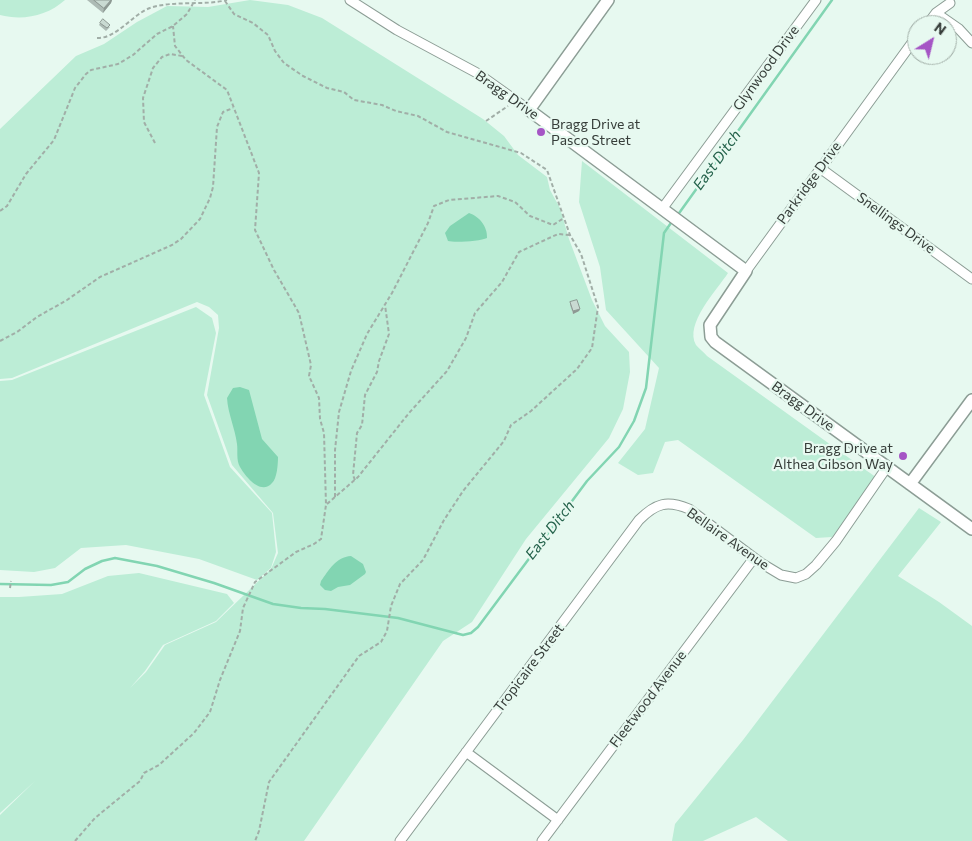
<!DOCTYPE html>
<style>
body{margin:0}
#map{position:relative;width:972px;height:841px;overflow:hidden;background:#e7f9f0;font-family:Commissioner,sans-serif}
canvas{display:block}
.north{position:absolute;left:907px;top:15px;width:50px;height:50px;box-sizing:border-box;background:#e7f9f0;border:1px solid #a1aea7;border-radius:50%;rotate:36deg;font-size:14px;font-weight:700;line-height:20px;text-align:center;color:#373e3a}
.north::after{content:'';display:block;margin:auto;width:18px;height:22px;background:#a555c5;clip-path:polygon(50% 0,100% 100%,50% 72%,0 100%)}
</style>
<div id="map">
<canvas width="972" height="841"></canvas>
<div class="north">N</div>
</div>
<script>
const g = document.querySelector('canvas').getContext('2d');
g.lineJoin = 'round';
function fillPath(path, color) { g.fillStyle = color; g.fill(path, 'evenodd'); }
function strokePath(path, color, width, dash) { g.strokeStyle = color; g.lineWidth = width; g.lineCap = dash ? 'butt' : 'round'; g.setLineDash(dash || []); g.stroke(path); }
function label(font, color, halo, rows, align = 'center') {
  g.font = font + ' Commissioner,sans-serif'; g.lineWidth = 4.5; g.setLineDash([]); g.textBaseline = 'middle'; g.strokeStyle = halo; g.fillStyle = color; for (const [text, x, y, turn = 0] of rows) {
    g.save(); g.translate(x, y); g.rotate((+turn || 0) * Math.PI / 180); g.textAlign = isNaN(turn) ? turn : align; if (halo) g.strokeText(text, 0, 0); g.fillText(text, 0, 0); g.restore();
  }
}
fillPath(new Path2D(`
 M0 0H65C47 16 23 21 0 15Z
 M250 0 288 5 322 18 483 119 504 136 518 155 547 177 550 190 560 208 569 239 592 300 605 326 629 352 630 372 623 409 609 438 526 539 472 622 443 641 304 841H0V815L35 781 0 813V597H19L62 594 108 576 139 573 227 594 234 603 216 621 163 645 145 671 130 688 146 672 165 645 216 622 271 569 278 553 273 513 232 465 207 395 219 328 218 315 209 307 197 302 12 378 0 379V129L76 56 104 44 137 22 167 6 208 7Z
 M582 161 728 273C717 290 684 324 696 345 699 349 704 352 707 356L877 478 832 537 816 538 678 440 665 442 653 473 638 475 618 463 645 429 659 368 606 310 600 267 579 202Z
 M196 307 212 318 216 333 204 395 230 467 272 513 276 552 271 568 257 580 199 559 126 545 81 548 55 568 34 572 0 570V381L12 380Z
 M919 508 941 522 898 576 939 602 972 626V841H788L756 817 703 841H672L675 824 743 740Z`), '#bcedd6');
fillPath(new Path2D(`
 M469 213C479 216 488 227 487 238 481 241 455 243 448 241L445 233 450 226Z
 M240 387 249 390 262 439 278 457C278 464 277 479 272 483 261 496 245 476 240 467 236 460 238 451 237 444 235 428 228 414 227 398L233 388Z
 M351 556 363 564 366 572 365 574 350 585 338 587 331 591 325 590 320 585 321 581C329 570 336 557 351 556Z`), '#82d5b2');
strokePath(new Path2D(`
 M677 216 832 0
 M0 584 51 585 68 582 85 569 102 561 115 558 157 566 214 583 273 604 301 608 325 609 398 618 463 635 471 633 478 627 587 481 619 447 634 421 646 388 664 233 673 220`), '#82d5b2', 2.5);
const minor = new Path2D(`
 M350 0 397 30 477 73 529 110
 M936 13 959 29 972 43
 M927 25 936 13 950 3
 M820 168 972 279
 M662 209 816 0
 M746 271 917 36
 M466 752 558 820
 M400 841 639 520C656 503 667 500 689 509L761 563 781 575 796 578 806 574 816 565 836 541 887 467
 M542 841 754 558`);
const tertiary = new Path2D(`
 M608 0 529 110 746 271 710 325 711 337 715 342 972 529
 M910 484 972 400`);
strokePath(minor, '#8c9d95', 11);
strokePath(tertiary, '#8c9d95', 14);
strokePath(new Path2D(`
 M225 1 234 14 253 23 268 35 275 51 284 63 303 76 327 88 344 92 354 100 382 105 396 111 418 116 447 132 521 153 547 170 570 235 581 254 598 307 592 348 577 369 531 411 511 425 504 441 463 491 444 520 423 560 400 584 391 606 387 631 381 642 359 656 269 782 259 831 255 841
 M97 38C116 39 133 14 150 8 174 0 203 6 227 0
 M486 121 508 106
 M155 143 144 122 143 98 153 68 162 57 170 54 182 56
 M0 211 7 206 26 174 54 140 75 88 86 74 91 70 118 64 133 55 157 34 173 26 187 14 195 0
 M0 341 17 332 37 317 67 300 100 277 172 245 181 239 200 219 210 198 213 187 217 127 223 112 233 108
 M355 480 353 475 357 433 362 425 365 395 377 372 379 361 389 334 385 305
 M335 497V450L339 412 351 371 367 334 392 293 428 223 434 206 449 200 498 196 515 202 530 216 553 225 564 218
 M327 504 358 477 409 413 447 371 466 338 475 313 502 282 519 252 558 234 570 235
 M10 588 11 581
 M75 841 95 818 140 781 144 773 159 765 194 733 210 712 220 680 240 631 243 608 255 582 296 552 314 544 321 539 326 505 324 433 320 419 319 398 309 376 311 365 299 313 274 270 255 230 259 173 227 90 186 60 175 46 173 26`), '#a1aea7', 2, [4, 2.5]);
strokePath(minor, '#fff', 9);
strokePath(tertiary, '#fff', 11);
fillPath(new Path2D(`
 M87 0H112L111 3 103 13Z
 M100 23 110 27 106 31 99 25Z
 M570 302 580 309 579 311 573 314 570 305Z`), '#adbbb5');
fillPath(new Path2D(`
 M111 0H112L111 3 103 13 104 8Z
 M580 309 579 311 573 314V311Z`), '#8d9993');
const building = new Path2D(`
 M94 0H111L104 8Z
 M103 19 110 25 107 28 100 23Z
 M577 300 580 309 573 311 570 302Z`);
fillPath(building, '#c9dad2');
strokePath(building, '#8d9993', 1);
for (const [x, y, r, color] of [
 [541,132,5,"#a555c5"],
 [903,456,5,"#a555c5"]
]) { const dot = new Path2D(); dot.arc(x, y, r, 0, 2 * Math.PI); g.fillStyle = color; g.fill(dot); strokePath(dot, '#e7f9f0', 2); }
label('14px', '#373e3a', '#e7f9f0', [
 ["Glynwood Drive",766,68,-54],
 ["Bragg Drive",507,95,35],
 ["Parkridge Drive",809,183,-54],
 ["Snellings Drive",896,223,36],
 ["Bragg Drive",803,406,36],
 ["Bellaire Avenue",728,539,35],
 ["Tropicaire Street",529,668,-53],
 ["Fleetwood Avenue",648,699,-53]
]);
label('14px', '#373e3a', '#e7f9f0', [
 ["Bragg Drive at",551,124],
 ["Pasco Street",551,140],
 ["Bragg Drive at",893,448,"right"],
 ["Althea Gibson Way",893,464,"right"]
], 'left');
label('italic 15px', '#24624b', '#e7f9f0', [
 ["East Ditch",717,160,-54],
 ["East Ditch",550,530,-52]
]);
</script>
